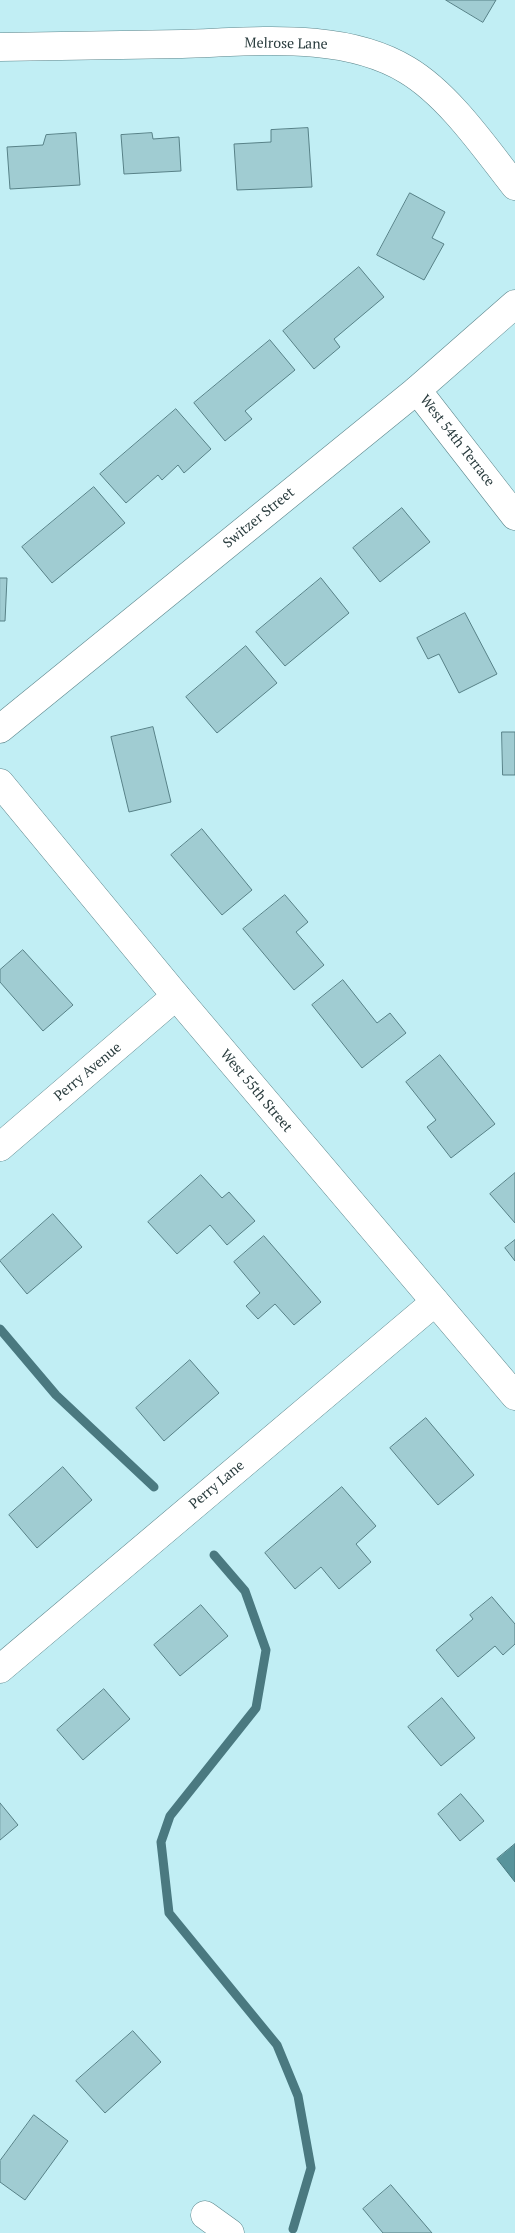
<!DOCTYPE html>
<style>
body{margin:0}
canvas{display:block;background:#c1eef4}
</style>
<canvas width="515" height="2233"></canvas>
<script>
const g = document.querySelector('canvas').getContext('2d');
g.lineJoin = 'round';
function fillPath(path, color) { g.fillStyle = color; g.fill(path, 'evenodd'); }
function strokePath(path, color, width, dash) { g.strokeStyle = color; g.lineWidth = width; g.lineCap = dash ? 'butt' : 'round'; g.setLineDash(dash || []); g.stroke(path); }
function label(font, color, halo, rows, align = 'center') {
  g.font = font + ' "PT Serif",serif'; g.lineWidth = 4.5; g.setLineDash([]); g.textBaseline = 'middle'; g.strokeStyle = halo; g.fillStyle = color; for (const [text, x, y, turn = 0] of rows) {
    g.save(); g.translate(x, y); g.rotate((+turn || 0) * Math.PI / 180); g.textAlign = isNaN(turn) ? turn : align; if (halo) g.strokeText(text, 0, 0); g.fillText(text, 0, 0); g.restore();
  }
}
const water = new Path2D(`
 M515 1844V1882L497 1859Z`);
fillPath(water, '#58949c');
strokePath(water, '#4a7980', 1);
strokePath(new Path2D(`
 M0 1329 56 1395 154 1487
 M214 1555 245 1591 266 1650 256 1708 170 1816 161 1842 169 1913 277 2045 298 2096 311 2168 293 2229`), '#4a7980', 9);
const building = new Path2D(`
 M446 0H496L483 22Z
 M308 128 312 187 237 190 234 144 271 142V130Z
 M76 133 80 185 10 189 7 147 43 145 46 135Z
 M152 133 153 139 179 137 181 171 124 174 121 135Z
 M410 193 445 212 432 238 444 244 424 280 377 255Z
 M359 267 384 297 334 339 340 347 314 369 283 331Z
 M270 340 295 370 245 411 252 419 225 441 194 403Z
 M176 409 211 449 184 473 178 465 162 480 158 475 126 503 100 474Z
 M94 487 125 523 52 583 22 547Z
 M402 508 430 542 380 582 353 548Z
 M0 578H7L5 621H0Z
 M321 578 349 613 285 666 256 632Z
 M465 613 497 674 459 693 439 654 428 659 417 638Z
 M246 646 277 683 217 733 186 697Z
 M153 727 171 802 129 812 111 737Z
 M502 732H515V775H503Z
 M202 829 252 890 222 915 171 855Z
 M285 895 308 922 296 932 324 965 294 990 243 929Z
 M23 950 73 1005 43 1031 0 982V970Z
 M343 980 377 1023 390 1013 406 1033 362 1068 312 1005Z
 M440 1055 495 1124 451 1158 427 1127 436 1120 406 1082Z
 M515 1173V1223L490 1194Z
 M201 1175 222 1198 229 1192 255 1221 227 1245 210 1225 177 1254 148 1222Z
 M53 1214 82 1247 27 1294 0 1261Z
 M264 1236 321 1302 294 1325 275 1304 258 1319 246 1306 260 1293 234 1262Z
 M515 1240V1261L505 1248Z
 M190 1360 219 1393 164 1441 136 1408Z
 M426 1418 474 1475 438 1505 390 1448Z
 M63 1467 92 1500 37 1548 9 1515Z
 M342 1487 376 1526 356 1544 371 1562 339 1589 321 1567 295 1589 265 1553Z
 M492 1597 515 1624V1644L503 1655 495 1646 458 1677 436 1650 473 1619 470 1615Z
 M201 1605 228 1636 180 1676 154 1645Z
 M104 1689 130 1719 83 1760 57 1730Z
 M442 1698 475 1738 441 1766 408 1727Z
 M461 1794 484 1821 460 1841 438 1814Z
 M0 1803 18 1825 0 1840Z
 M133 2031 161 2062 105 2113 76 2081Z
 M34 2115 68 2141 25 2200 0 2182V2161Z
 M391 2185 432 2233H383L363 2209Z`);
fillPath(building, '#a0ccd2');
strokePath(building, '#578187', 1);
const minor = new Path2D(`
 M0 47C61 46 121 45 182 44 254 42 343 31 407 70 449 95 485 148 515 186
 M417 390 515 516
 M0 1147 176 996
 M0 1669 435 1302
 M205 2215 230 2233`);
const tertiary = new Path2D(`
 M0 729 417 390 515 304
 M0 783 176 996 515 1396`);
strokePath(minor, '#5c868c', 29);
strokePath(tertiary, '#5c868c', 29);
strokePath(minor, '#fff', 28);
strokePath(tertiary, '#fff', 28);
label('14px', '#293b3d', '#fff', [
 ["Melrose Lane",286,44,1],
 ["West 54th Terrace",457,441,52],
 ["Switzer Street",259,518,-39],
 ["Perry Avenue",88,1072,-40],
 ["West 55th Street",256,1091,50],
 ["Perry Lane",217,1485,-40]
]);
</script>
